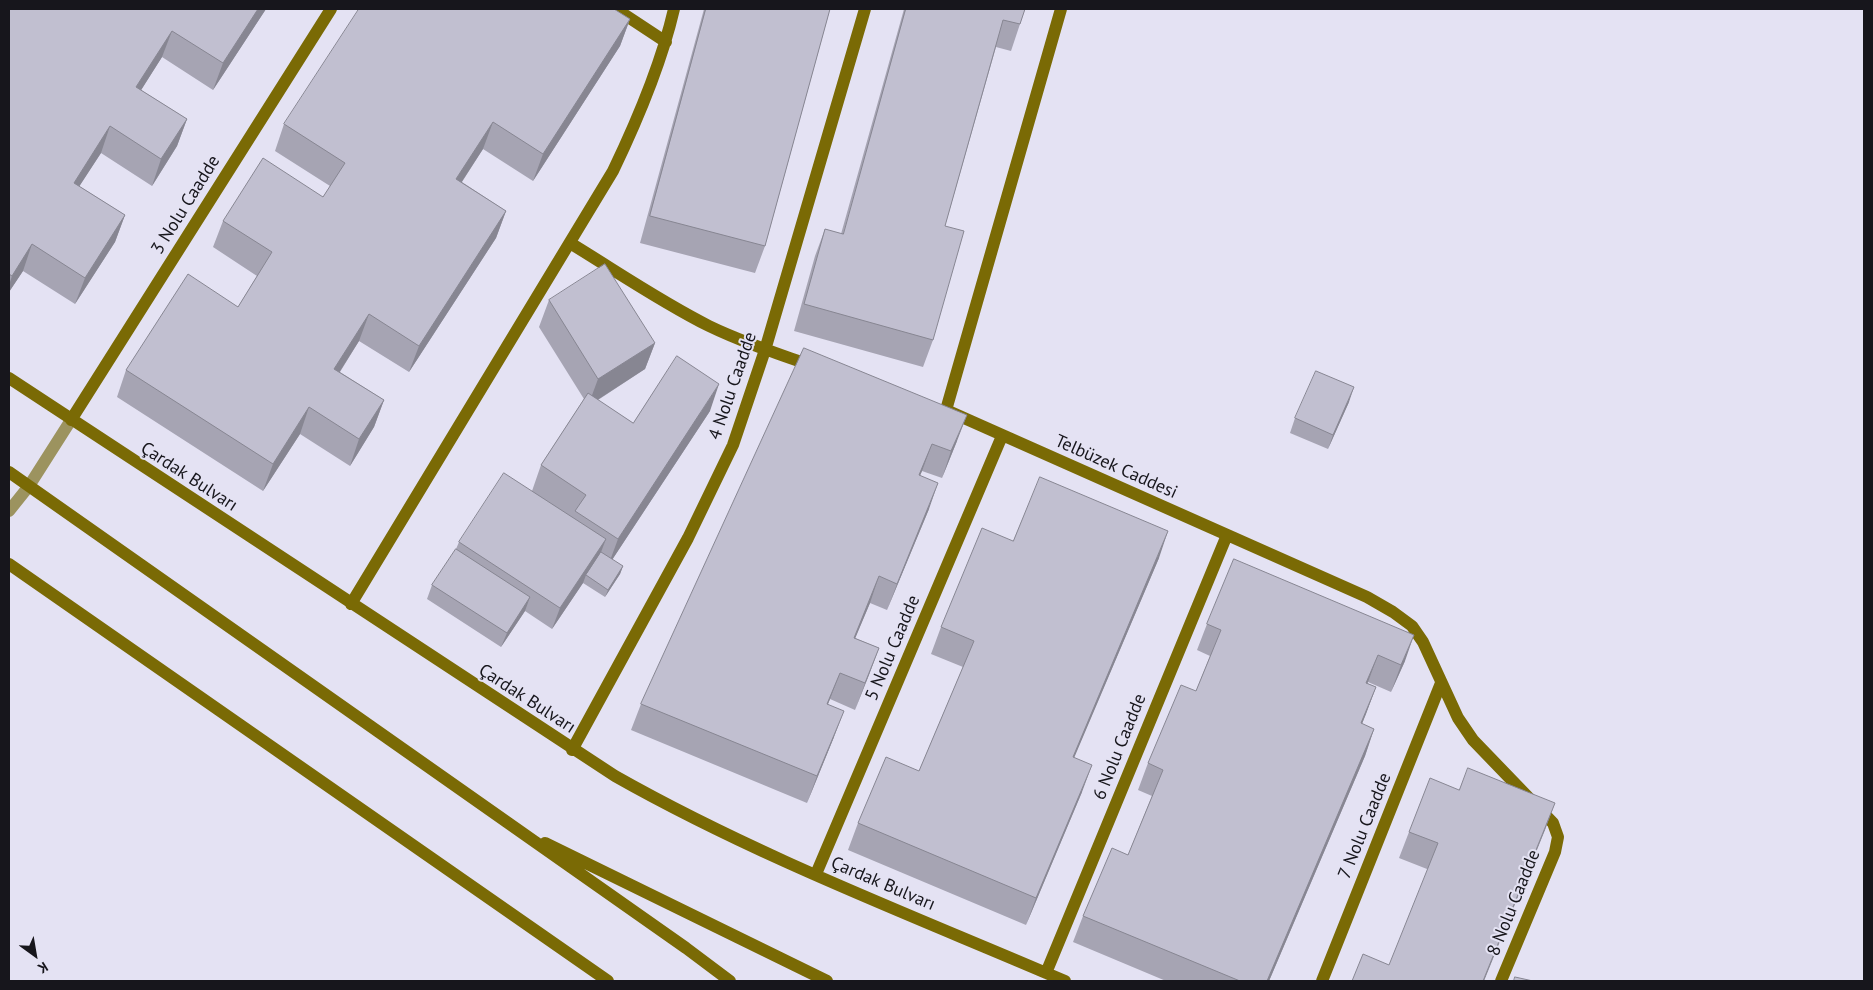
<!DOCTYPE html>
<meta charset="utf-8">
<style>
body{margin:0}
#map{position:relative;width:1873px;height:990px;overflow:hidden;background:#e4e2f3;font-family:"PT Sans",sans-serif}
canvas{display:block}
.frame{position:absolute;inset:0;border:10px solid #17161c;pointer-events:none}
.north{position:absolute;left:10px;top:930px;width:50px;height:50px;-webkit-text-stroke:4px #e4e2f3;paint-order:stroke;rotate:148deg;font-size:14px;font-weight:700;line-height:20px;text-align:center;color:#17161c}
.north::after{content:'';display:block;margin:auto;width:18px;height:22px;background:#17161c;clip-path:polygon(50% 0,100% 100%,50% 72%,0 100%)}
</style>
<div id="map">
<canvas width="1873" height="990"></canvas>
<div class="frame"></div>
<div class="north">K</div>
</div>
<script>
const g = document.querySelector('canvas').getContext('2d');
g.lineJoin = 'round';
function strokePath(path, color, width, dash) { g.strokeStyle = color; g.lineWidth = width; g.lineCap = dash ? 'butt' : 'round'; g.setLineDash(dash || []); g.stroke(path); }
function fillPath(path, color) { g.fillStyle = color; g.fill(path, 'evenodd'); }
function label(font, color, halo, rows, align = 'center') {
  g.font = font + ' "PT Sans",sans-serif'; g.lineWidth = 4; g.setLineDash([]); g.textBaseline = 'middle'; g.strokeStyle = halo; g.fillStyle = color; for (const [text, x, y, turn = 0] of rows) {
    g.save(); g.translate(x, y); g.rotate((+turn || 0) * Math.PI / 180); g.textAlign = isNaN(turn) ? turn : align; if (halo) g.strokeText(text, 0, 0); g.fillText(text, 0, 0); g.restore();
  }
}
strokePath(new Path2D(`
 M9 511 29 486 71 420`), '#9c935f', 12);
strokePath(new Path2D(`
 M616 9 666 42
 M1061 9 946 410 1367 597 1393 612 1412 626 1423 642 1458 718 1473 740 1553 823 1558 837 1555 852 1501 981
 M570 243C616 271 661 302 709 326 742 342 778 354 813 366
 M9 378 615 776C758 857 914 916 1065 981
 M71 420 331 9
 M9 472 686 948 730 981
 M9 564 608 981
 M351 604 613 171C638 119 661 65 674 9
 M572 750 688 538 733 445 765 350 865 9
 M545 843 827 981
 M816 874 1002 436
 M1046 973 1227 535
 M1322 981 1441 683`), '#7a6a05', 12);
fillPath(new Path2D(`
 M9 9H266L213 90 162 57 141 90 187 119 177 146 152 186 101 153 79 186 125 215 115 242 75 304 23 271 9 292Z
 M704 9H830L765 246 755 273 640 243Z
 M904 9H1025L1011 51 996 47 945 226 933 340 923 367 794 331 815 256 825 229 841 234Z
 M630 19 620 46 533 181 483 149 462 182 506 211 496 238 409 372 359 341 340 372 384 400 374 427 350 466 300 434 263 491 117 397 126 370 238 307 257 276 213 247 223 221 323 197 330 186 275 151 284 124Z
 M549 300 655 343 645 369 598 400 633 423 710 411 612 560 623 566 620 574 605 597 583 583 552 629 525 611 501 647 427 599 432 585 456 549 459 542 532 491 541 465 584 399 539 327Z
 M804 348 957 441 942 478 922 471 920 475 929 509 887 610 870 603 855 638 879 648 855 710 830 699 828 704 834 737 807 803 631 730 641 704Z
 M1349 402 1328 449 1290 433 1295 418Z
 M1013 541 1159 558 1074 757 1082 792 1026 925 848 850 858 823 919 771 963 667 931 654 941 627Z
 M1234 559 1405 661 1391 692 1368 682 1367 683 1376 687 1362 724 1374 729 1365 756 1269 981H1166L1073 942 1083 916 1128 855 1152 796 1138 790 1148 763 1196 691 1210 656 1197 650 1207 624Z
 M1545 830 1427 869 1399 858 1409 832Z`), '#a6a4b3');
fillPath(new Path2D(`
 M258 9H266L213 90 223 63Z
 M630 19 620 46 533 181 543 154Z
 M172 31 162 57 126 114 136 87Z
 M187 119 177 146 152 186 161 159Z
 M493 122 483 149 446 206 456 179Z
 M110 126 101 153 64 210 74 183Z
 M506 211 496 238 409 372 419 346Z
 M125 215 115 242 75 304 85 278Z
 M32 244 23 271 9 292V285L12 276Z
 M369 314 359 341 325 395 334 369Z
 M655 343 645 369 588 406 598 379Z
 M719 384 710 411 608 566 618 539Z
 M1354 387 1349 402 1328 449 1333 435Z
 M384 400 374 427 350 466 359 439Z
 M309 407 300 434 263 491 273 464Z
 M967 415 957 441 942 478 951 451Z
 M932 444 922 471 909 502 919 475Z
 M938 483 929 509 887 610 897 584Z
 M1168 531 1159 558 1063 784 1073 757Z
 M606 539 598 560 586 575 583 583 552 629 560 608Z
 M623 566 620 574 605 597 608 590Z
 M879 576 870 603 844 665 854 638Z
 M530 597 525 611 501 647 507 633Z
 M1414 635 1405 661 1391 692 1401 665Z
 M879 648 869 675 855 710 865 683Z
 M1378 655 1368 682 1356 709 1366 683Z
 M840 673 830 699 817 731 827 704Z
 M1376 687 1366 714 1351 750 1361 723Z
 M844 711 834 737 807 803 817 776Z
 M1374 729 1365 756 1269 981H1267Z
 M1092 765 1082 792 1026 925 1036 898Z
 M1555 803 1545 830 1484 981H1483Z`), '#878692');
const building = new Path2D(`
 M9 9H258L223 63 172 31 136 87 187 119 161 159 110 126 74 183 125 215 85 278 32 244 12 276 9 274Z
 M359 9H614L630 19 543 154 493 122 456 179 506 211 419 346 369 314 334 369 384 400 359 439 309 407 273 464 126 370 188 274 238 307 272 252 223 221 263 158 323 197 345 163 284 124Z
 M706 9H830L765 246 650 216Z
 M906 9H1025L1020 24 1003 20 945 226 964 231 933 340 804 304 825 229 843 234Z
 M605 264 655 343 598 379 549 300Z
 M804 348 967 415 951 451 932 444 919 475 938 483 897 584 879 576 854 638 879 648 865 683 840 673 827 704 844 711 817 776 641 704Z
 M677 356 719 384 618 539 575 511 586 495 541 465 588 393 633 423Z
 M1316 371 1354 387 1333 435 1295 418Z
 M504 473 606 539 560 608 459 542Z
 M1040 477 1168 531 1073 757 1092 765 1036 898 858 823 886 757 919 771 974 641 941 627 982 528 1013 541Z
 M456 549 530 597 507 633 432 585Z
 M601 552 623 566 608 590 586 575Z
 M1234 559 1414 635 1401 665 1378 655 1366 683 1376 687 1361 723 1374 729 1267 981H1240L1083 916 1112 848 1128 855 1163 770 1148 763 1181 685 1196 691 1221 630 1207 624Z
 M1468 768 1555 803 1483 981H1352L1363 954 1389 965 1438 843 1409 832 1430 778 1459 790Z
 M1515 977 1533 981H1514Z`);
fillPath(building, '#c1bfd0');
strokePath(building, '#878692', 1);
label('18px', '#17161c', '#e4e2f3', [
 ["3 Nolu Caadde",186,205,-58],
 ["4 Nolu Caadde",733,386,-71],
 ["Telbüzek Caddesi",1116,467,24],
 ["Çardak Bulvarı",189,477,33],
 ["5 Nolu Caadde",893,648,-67],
 ["Çardak Bulvarı",527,699,33],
 ["6 Nolu Caadde",1120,747,-68],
 ["7 Nolu Caadde",1365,826,-68],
 ["Çardak Bulvarı",883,884,23],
 ["8 Nolu Caadde",1514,903,-68]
]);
</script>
